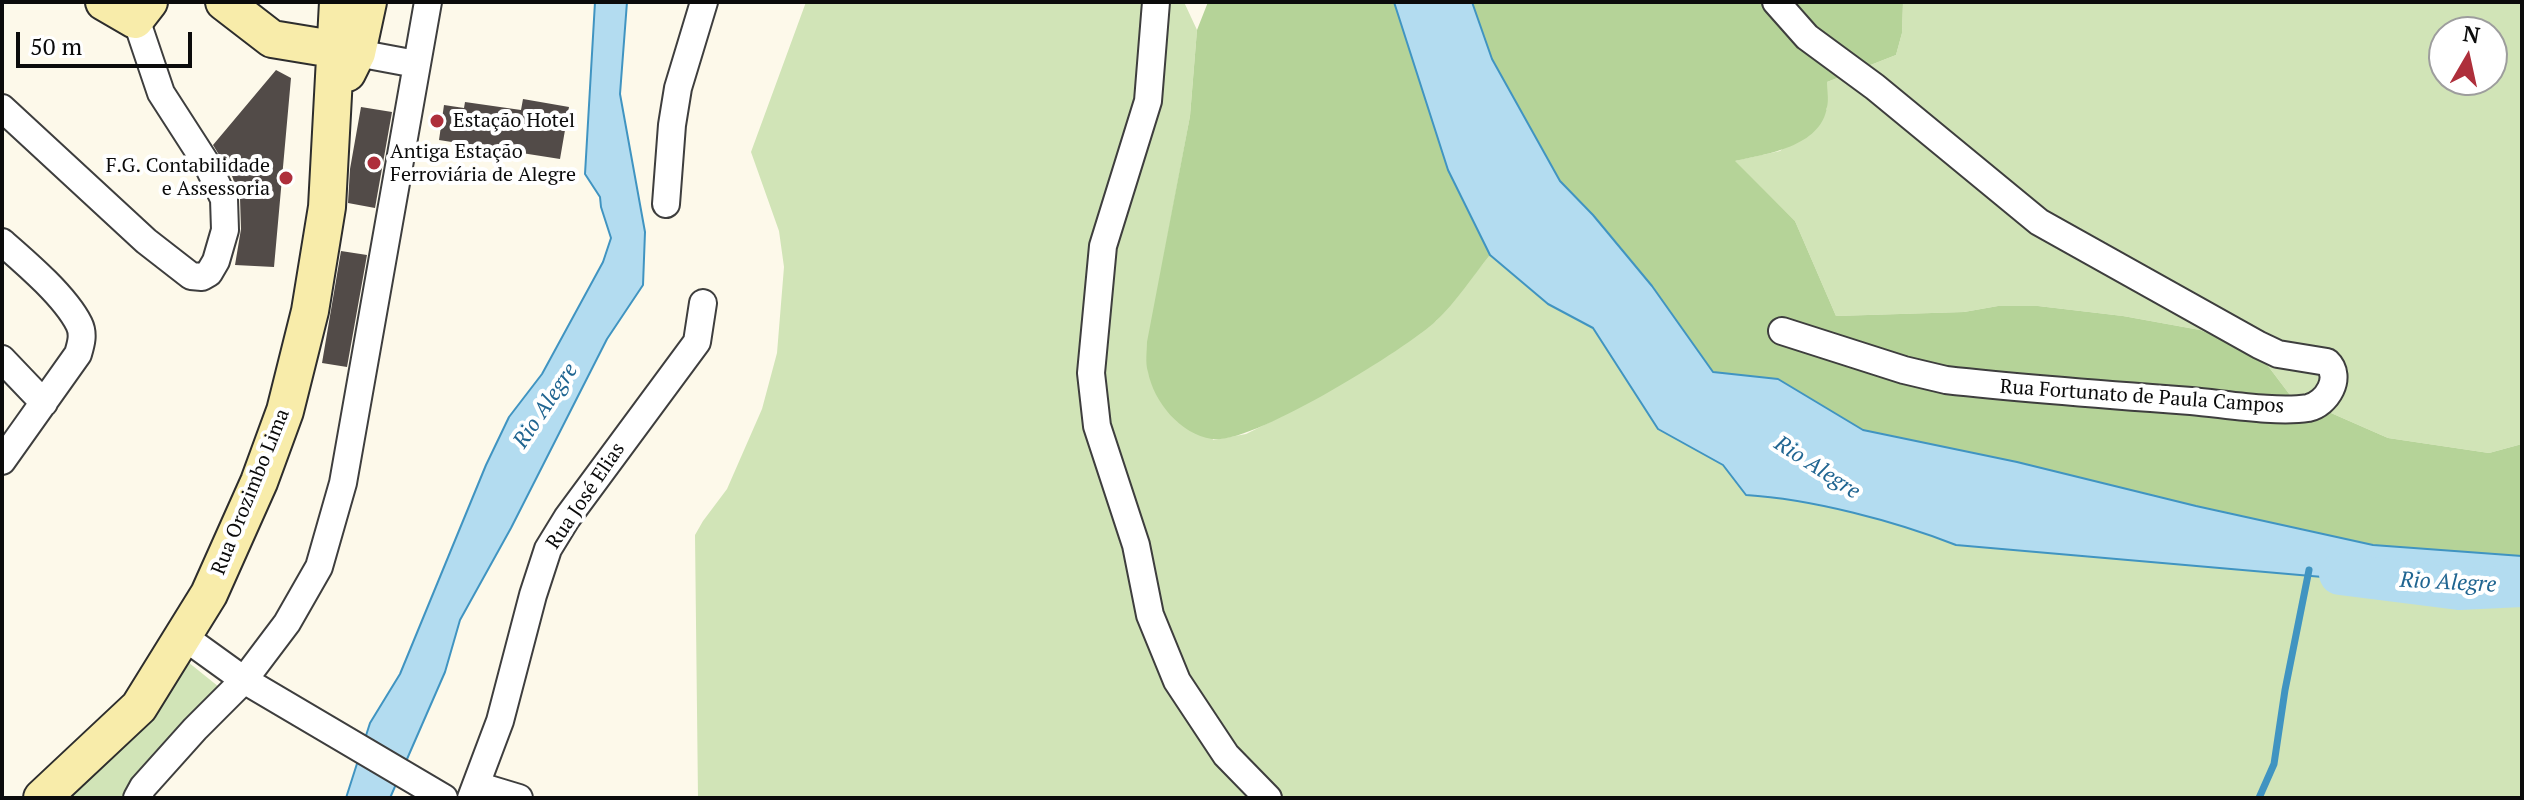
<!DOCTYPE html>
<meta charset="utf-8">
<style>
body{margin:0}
#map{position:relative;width:2524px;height:800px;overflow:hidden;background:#fdf9ea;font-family:"PT Serif",serif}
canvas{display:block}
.frame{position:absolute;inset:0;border:4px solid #0b0b0b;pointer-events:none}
.north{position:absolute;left:2428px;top:16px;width:80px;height:80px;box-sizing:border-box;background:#fff;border:2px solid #9d9d9d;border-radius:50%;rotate:9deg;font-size:22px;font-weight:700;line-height:32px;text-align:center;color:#0b0b0b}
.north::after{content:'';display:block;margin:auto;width:28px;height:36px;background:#ae2f3b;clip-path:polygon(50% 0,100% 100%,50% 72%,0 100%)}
.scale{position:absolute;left:16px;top:32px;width:176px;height:36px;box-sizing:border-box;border:4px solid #0b0b0b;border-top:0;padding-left:10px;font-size:24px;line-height:28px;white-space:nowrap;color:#0b0b0b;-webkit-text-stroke:6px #fff;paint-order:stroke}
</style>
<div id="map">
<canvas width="2524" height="800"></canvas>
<div class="frame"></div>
<div class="north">N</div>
<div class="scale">50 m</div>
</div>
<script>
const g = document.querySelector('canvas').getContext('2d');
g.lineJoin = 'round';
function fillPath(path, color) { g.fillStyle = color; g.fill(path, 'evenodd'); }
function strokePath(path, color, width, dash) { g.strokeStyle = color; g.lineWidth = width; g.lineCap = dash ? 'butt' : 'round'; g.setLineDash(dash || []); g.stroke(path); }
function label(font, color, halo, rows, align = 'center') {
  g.font = font + ' "PT Serif",serif'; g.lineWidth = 8; g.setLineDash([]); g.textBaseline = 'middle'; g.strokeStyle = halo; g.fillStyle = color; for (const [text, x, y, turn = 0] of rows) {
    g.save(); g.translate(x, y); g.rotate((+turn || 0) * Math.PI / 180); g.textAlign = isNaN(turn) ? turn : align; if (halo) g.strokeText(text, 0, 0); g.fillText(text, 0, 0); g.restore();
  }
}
fillPath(new Path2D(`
 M806 2H1184L1197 30 1190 116 1164 256 1213 440 1246 434 1282 416 1436 321 1490 255 1548 304 1593 328 1658 429 1723 465 1746 495C1811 499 1895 521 1956 545L2380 582 2425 580 2522 602V798H698L695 535 703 521 727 489 762 409 777 353 784 267 779 231 751 152Z
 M1903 2H2522V444L2489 453 2388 438 2290 395 2265 362 2200 330 2123 316 2038 306H1998L1964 312 1836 316 1795 221 1734 161 1780 151 1827 109V82L1896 55 1902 33ZM2444 32H2492V80H2444Z
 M188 662 219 687 152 760 122 798H67Z`), '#d1e4b7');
fillPath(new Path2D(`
 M1208 2H1394L1448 170 1490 255C1473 276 1456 302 1436 321 1406 349 1250 446 1212 439 1180 434 1154 402 1148 372 1145 363 1147 351 1147 342L1190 116 1197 30Z
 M1472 2H1903L1902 33 1896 55 1827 82C1827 90 1829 100 1827 107 1821 147 1766 154 1735 161L1795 221 1836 316 1964 312 1998 306H2038L2123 316 2200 330 2248 350 2265 362 2290 395 2388 438 2489 453 2522 444V556L2373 545 2196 506 2017 462 1863 430 1778 379 1713 373 1652 286 1593 215 1560 181 1492 59Z`), '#b5d398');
const water = new Path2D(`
 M595 2H627L620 94 645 232 643 285 607 339 511 528 460 620 445 672 390 798H346L370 723 400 674 486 465 509 417 542 374 603 262 611 238 601 207 600 197 585 174Z
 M1394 2H1472L1492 59 1560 181 1593 215 1652 286 1713 372 1778 379 1863 430 2017 462 2196 506 2373 545 2522 556V602L2425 580 2380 582 1956 545C1895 521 1811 499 1746 495L1723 465 1658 429 1593 328 1548 304 1490 255 1448 170Z`);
fillPath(water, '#b3dcf0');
strokePath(water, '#4094c1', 2);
strokePath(new Path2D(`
 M2259 798 2274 764 2285 690 2309 570`), '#4094c1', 7);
strokePath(new Path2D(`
 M2340 574 2459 589 2522 586`), '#b3dcf0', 42);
fillPath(new Path2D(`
 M276 70 291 78 274 267 235 265 241 229 240 198 232 176 213 145Z
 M523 99 569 107 560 159 439 140 444 105 464 108 465 102 521 110Z
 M361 107 392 112 375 208 348 203 350 169Z
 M341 251 367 255 347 367 322 363Z`), '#524b48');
const street = new Path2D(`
 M1156 2 1148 101 1103 246 1091 373 1097 426 1136 545 1150 615 1177 681 1226 755 1268 798
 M1776 2 1807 37 1875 87 2039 222 2259 345 2278 354 2327 362C2343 377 2327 404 2308 408 2276 413 2225 404 2191 401 2109 395 2027 389 1946 380L1904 370 1782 331
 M357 53 416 64
 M2 108 146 241 191 276 202 277 209 273 216 261 225 230 224 199 208 166 161 93 136 19
 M666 204 672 125 678 88 704 2
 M2 242C25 262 65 296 79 324 84 334 81 344 78 354L2 461
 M2 359 44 403
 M183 636 244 680 444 798
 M476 785 519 798
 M137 798 143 787 195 729 244 680 287 623 319 567 343 483 428 2
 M471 798 500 721 533 595 548 549 567 518 697 342 703 303`);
const secondary = new Path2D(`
 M104 2 135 20 149 2
 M224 2 272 39 357 53
 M347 73 357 53 368 2
 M42 798 139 707 209 594 259 482 285 411 310 311 327 207 338 2`);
strokePath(street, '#3e3e3e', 30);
strokePath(secondary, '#2d2d2d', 40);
strokePath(street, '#fff', 26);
strokePath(secondary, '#f8ecaa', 36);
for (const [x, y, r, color] of [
 [437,121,8,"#ae2f3b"],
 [374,163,8,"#ae2f3b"],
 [286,178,8,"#ae2f3b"]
]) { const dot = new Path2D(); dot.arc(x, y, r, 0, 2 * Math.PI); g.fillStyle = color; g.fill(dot); strokePath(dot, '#fff', 3); }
label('20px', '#0b0b0b', '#fff', [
 ["Estação Hotel",453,121],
 ["Antiga Estação",390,152],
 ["Ferroviária de Alegre",390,175],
 ["F.G. Contabilidade",270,166,"right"],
 ["e Assessoria",270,189,"right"]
], 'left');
label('20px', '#0b0b0b', '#fff', [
 ["Rua Fortunato de Paula Campos",2142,397,4],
 ["Rua Orozimbo Lima",251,492,-68],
 ["Rua José Elias",586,496,-56]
]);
label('italic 22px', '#206591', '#fff', [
 ["Rio Alegre",546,406,-56],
 ["Rio Alegre",1817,468,33],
 ["Rio Alegre",2448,583,3]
]);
</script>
